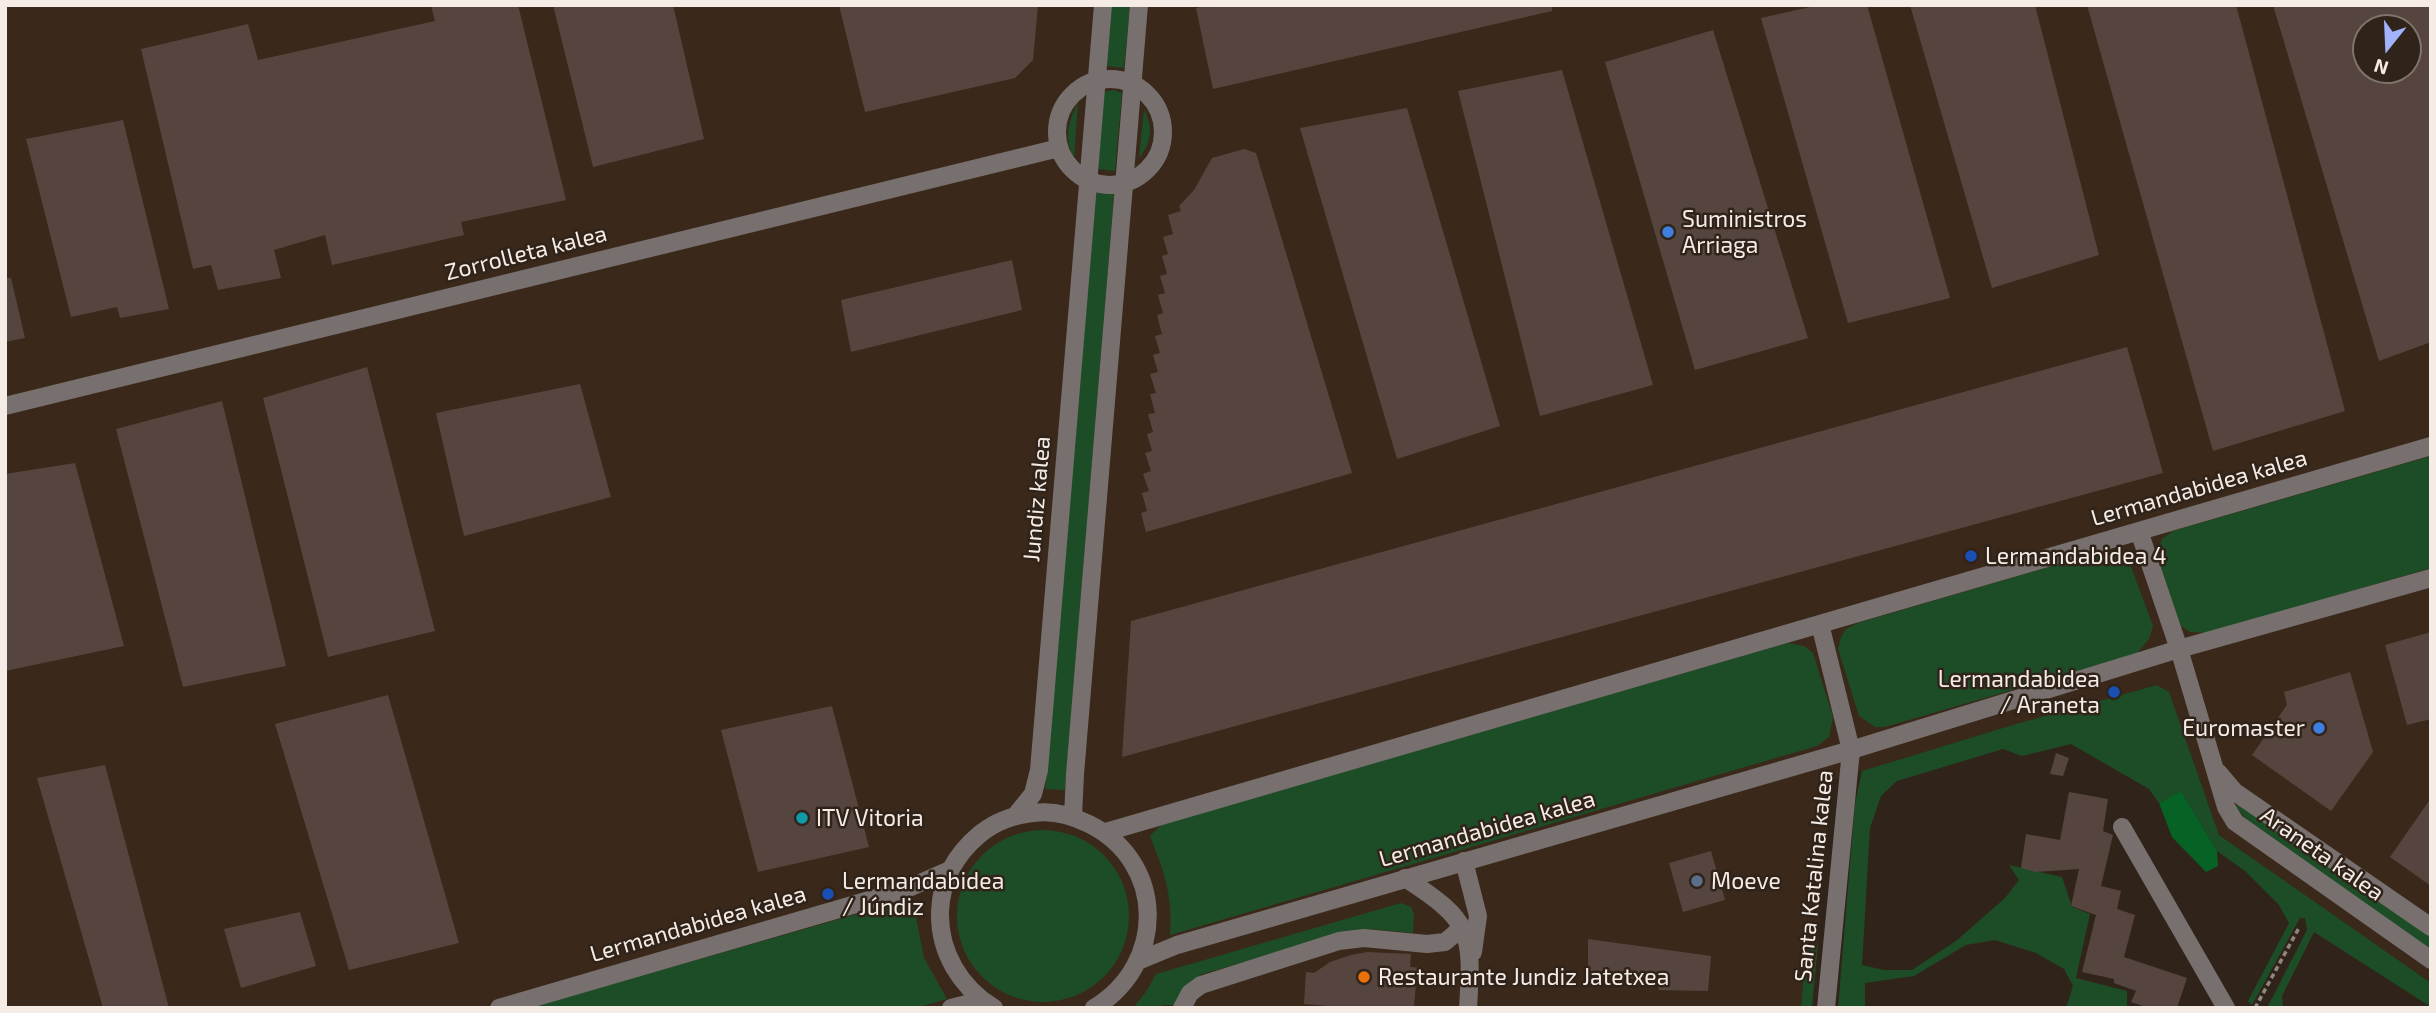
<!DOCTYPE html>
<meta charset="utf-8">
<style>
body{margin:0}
#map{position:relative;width:2436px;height:1013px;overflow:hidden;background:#30241a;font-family:"Exo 2",sans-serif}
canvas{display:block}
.frame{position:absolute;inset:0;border:7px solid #f5ece6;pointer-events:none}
.north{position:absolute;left:2352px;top:14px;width:70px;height:70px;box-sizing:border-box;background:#30241a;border:2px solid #7f746c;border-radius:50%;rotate:198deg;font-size:19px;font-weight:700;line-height:28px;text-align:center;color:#f5ece6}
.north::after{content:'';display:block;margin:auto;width:24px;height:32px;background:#a3b2fd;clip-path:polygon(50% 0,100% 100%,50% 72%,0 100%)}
</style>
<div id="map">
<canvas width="2436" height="1013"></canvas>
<div class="frame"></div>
<div class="north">N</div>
</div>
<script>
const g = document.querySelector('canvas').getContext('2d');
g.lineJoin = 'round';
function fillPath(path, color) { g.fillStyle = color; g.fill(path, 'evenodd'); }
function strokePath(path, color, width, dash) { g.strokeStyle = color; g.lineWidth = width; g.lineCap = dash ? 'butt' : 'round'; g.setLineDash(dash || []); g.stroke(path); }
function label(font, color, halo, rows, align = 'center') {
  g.font = font + ' "Exo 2",sans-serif'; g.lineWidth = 5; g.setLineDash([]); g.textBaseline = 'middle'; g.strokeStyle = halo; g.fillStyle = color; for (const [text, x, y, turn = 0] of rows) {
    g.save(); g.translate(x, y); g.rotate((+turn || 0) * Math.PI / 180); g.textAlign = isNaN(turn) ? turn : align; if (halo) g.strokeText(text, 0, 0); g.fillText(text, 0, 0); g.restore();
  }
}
fillPath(new Path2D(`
 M5 5H2431V983L2219 835 2169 692 2157 685 2016 724 1830 781 1818 944 1806 947 1801 1008H5ZM2366 28H2408V70H2366Z`), '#3a281a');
fillPath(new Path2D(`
 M1111 5H1130L1124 68 1106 66Z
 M1114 90 1122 93 1115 171 1098 169 1104 92Z
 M1078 103 1074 158C1064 139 1068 121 1078 103Z
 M1144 109C1153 127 1152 142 1139 158Z
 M1095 193 1114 194 1065 790 1045 789Z
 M2431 456V568L2207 633 2190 632 2181 626 2155 557 2162 539 2173 531Z
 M2106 550 2121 554 2128 559 2153 626 2149 639 2136 654 1885 727H1875L1859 716 1838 649 1841 637 1846 629 1858 623Z
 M1788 643 1804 646 1813 653 1833 717 1829 737 1817 746 1170 935C1173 895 1164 872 1150 836L1162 824Z
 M2157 685 2169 692 2219 835 2431 983V1007L2314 932 2282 996 2283 1008H2267L2307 930 2305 918H2300L2252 1005 2248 1001 2289 923 2279 905 2245 871 2217 851 2181 791 2159 803 2149 789 2071 744 2022 756 2003 749 1897 781 1881 796 1870 828 1862 965 1884 970H1912L1956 941 2005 898 2019 880 2009 865 2062 877 2072 907 2090 914 2076 978 2127 991V1007L2130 1008H2066L2073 986 2064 969 2036 953 1995 940 1966 945 1914 976 1865 983V1008H1838L1855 804 1862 771 2016 724Z
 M2239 801 2431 934V954L2255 832 2236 806Z
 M957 916a86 86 0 1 1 172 0a86 86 0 1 1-172 0Z
 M903 901 914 907 924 958 947 999 916 1008H528Z
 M1401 903 1411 907 1414 914 1413 933 1370 929 1348 932 1199 975 1198 982C1185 987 1179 992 1174 1005H1162L1161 1008H1133L1146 992 1156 974Z
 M1818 944 1812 1008H1801L1806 947Z`), '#1d4d26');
fillPath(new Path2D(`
 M2181 791 2217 851 2218 866 2206 872 2172 837 2159 803Z`), '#076325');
fillPath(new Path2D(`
 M431 5H518L566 200 461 222 464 235 332 265 325 235 274 250 281 278 218 290 211 265 193 269 141 49 248 24 258 60 435 21Z
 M553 5H673L704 139 593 167Z
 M839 5H1038L1033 60 1015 78 865 112Z
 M1209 5H1552V11L1213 89 1196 8Z
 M1819 5H1867L1950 298 1848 323 1761 18Z
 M1910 5H2035L2099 255 1992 288Z
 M2087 5H2236L2345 411 2213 451Z
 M2273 5H2431V342L2379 361ZM2366 28H2408V70H2366Z
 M1713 30 1808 338 1695 370 1605 62Z
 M1562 70 1653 385 1540 416 1458 91Z
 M1407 108 1500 426 1397 459 1300 128Z
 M123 120 169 309 120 318 117 307 71 317 26 139Z
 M1244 149 1256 153 1352 473 1146 532 1141 513 1147 511 1142 493 1149 491 1143 474 1151 471 1145 453 1152 451 1147 434 1153 432 1148 414 1155 413 1150 394 1156 393 1150 374 1158 372 1153 355 1160 353 1155 336 1162 334 1157 315 1163 313 1158 295 1165 293 1160 276 1167 274 1162 256 1168 254 1163 237 1173 234 1168 215 1181 211 1179 206 1194 190 1212 158Z
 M1012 260 1022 310 851 352 841 300Z
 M5 278H11L25 338 5 342Z
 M2127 347 2163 473 1122 757 1131 621Z
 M367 367 435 631 328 657 263 398Z
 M580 384 611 497 464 536 436 413Z
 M222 401 286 666 183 687 116 429Z
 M75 463 124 646 5 671V474Z
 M2431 632V719L2407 725 2385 645Z
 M2350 672 2373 752 2331 811 2252 755 2287 705 2284 692Z
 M388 695 459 943 349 970 275 724Z
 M832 706 869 847 758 872 721 730Z
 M2056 753 2069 758 2063 776 2050 774Z
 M105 765 169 1008H103L37 778Z
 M2069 792 2108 799 2103 831 2113 835 2101 886 2121 891 2117 909 2135 915 2124 957 2187 978 2177 1008H2149L2131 1002 2136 991 2114 983V979L2082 972 2096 915 2071 906 2079 869 2036 872 2021 868 2026 834 2060 840Z
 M2431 798V886L2390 857Z
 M1711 851 1725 900 1683 912 1669 863Z
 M300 912 316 966 241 988 224 929Z
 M1588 939 1711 956 1708 991 1659 990 1656 980 1607 976 1605 981H1588Z
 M1367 952 1411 954 1410 967 1423 968 1422 982 1416 981 1414 1008H1353L1304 1004 1306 972 1314 973 1330 962 1351 955Z`), '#56453f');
strokePath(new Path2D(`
 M2255 1008 2300 926`), '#91877f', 3.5, [5, 3.5]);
strokePath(new Path2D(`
 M1057 132a53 53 0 1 1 106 0a53 53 0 1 1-106 0Z
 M5 406 1059 148
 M2139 531 2179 649 2226 807 2235 822 2431 960
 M1820 624 1851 750 1826 1008
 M2218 772 2235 792 2431 927
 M1016 815 1033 794 1039 770 1103 5
 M1073 816 1075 774 1139 5
 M2122 827 2226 1008
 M1106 832 2431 446
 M1464 861 1478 916 1473 952
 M1405 878C1471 921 1473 931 1468 1008
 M1138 961 1177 945 1851 750 2179 649 2431 578
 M499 1008 904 890 950 870
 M951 1008 982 1000
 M994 1008C960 987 939 952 940 912 941 880 956 854 980 834 995 822 1013 815 1033 813 1053 810 1071 815 1089 824 1166 862 1167 964 1094 1008
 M1182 1008 1190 993 1201 985 1339 941 1364 938 1427 944 1445 942 1458 931 1459 923`), '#78706e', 18);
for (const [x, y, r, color] of [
 [1668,232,7,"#3f7fe0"],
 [1971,556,7,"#1a4fb4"],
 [2114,692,7,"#1a4fb4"],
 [2319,728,7,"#3f7fe0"],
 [802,818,7,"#0f9aa8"],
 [1697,881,7,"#5c6f8a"],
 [828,894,7,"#1a4fb4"],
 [1364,977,7,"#e8710a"]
]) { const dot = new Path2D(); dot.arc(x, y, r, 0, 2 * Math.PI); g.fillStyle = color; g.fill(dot); strokePath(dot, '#30241a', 2.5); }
label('23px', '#f5ece6', '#30241a', [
 ["Suministros",1682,219],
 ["Arriaga",1682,245],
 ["Lermandabidea 4",1985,556],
 ["Lermandabidea",2100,679,"right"],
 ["/ Araneta",2100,705,"right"],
 ["Euromaster",2305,728,"right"],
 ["ITV Vitoria",816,818],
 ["Lermandabidea",842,881],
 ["/ Júndiz",842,907],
 ["Moeve",1711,881],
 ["Restaurante Jundiz Jatetxea",1378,977]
], 'left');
label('23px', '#f5ece6', '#30241a', [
 ["Zorrolleta kalea",526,253,-14],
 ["Lermandabidea kalea",2199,488,-16],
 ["Jundiz kalea",1037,499,-85],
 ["Lermandabidea kalea",1487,829,-16],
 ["Araneta kalea",2322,854,35],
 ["Santa Katalina kalea",1814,876,-84],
 ["Lermandabidea kalea",698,924,-16]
]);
</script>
